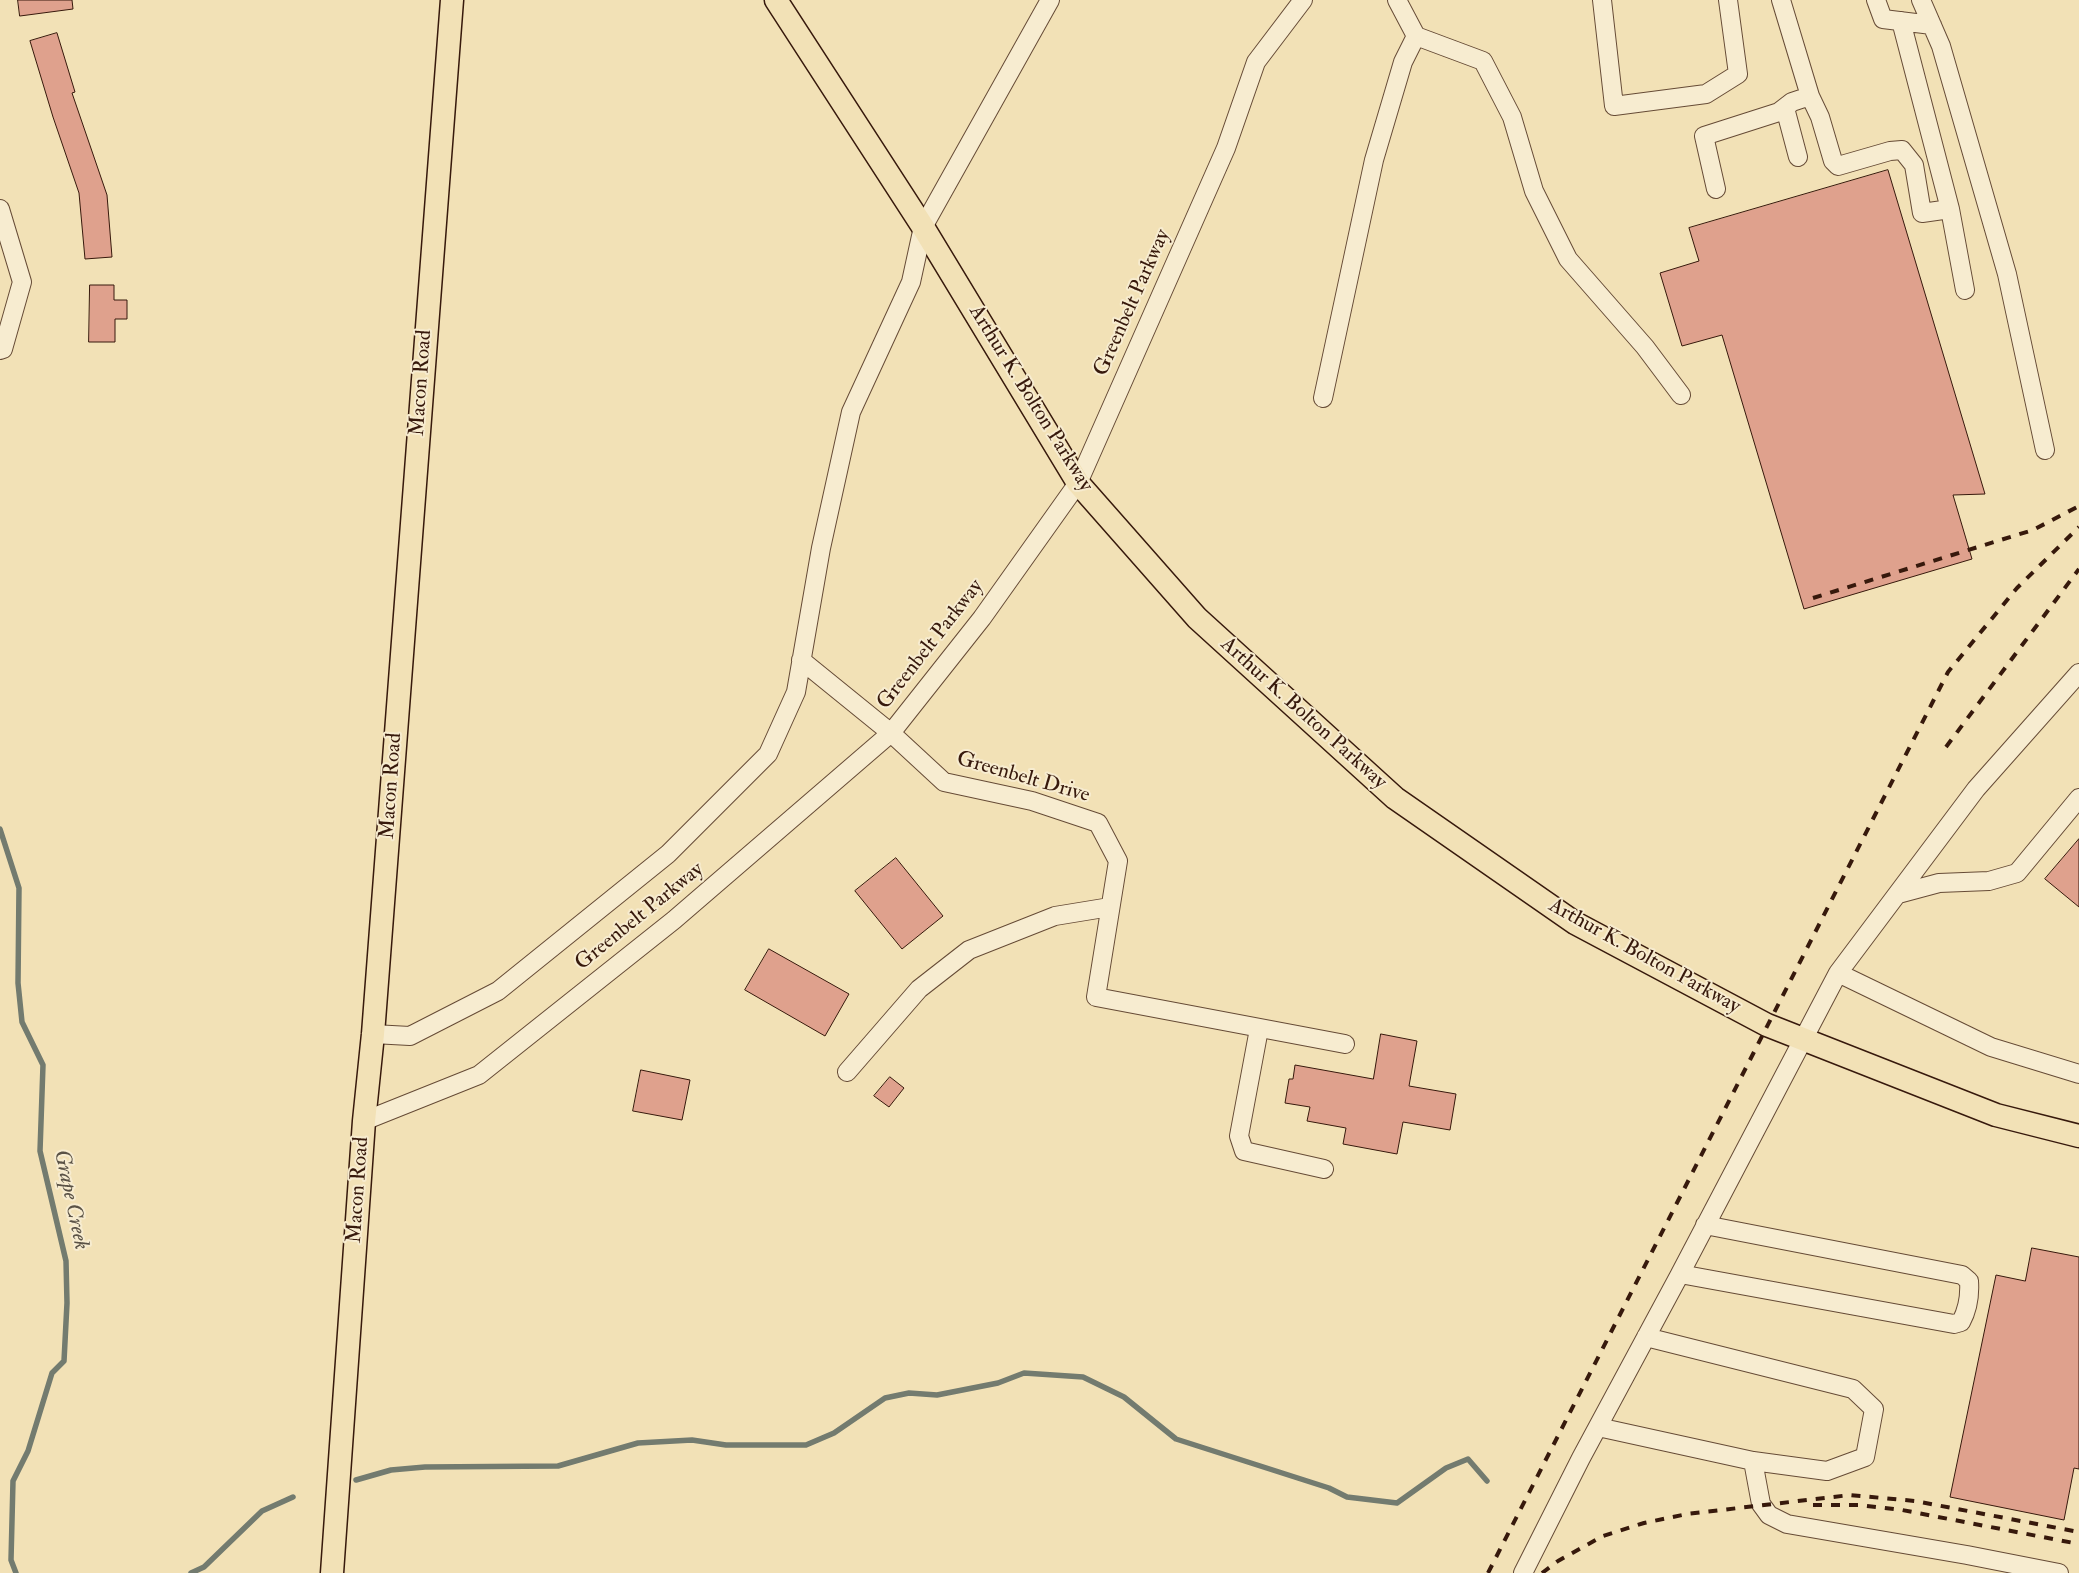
<!DOCTYPE html>
<style>
body{margin:0}
canvas{display:block;background:#f2e1b6}
</style>
<canvas width="2079" height="1573"></canvas>
<script>
const g = document.querySelector('canvas').getContext('2d');
g.lineJoin = 'round';
function strokePath(path, color, width, dash) { g.strokeStyle = color; g.lineWidth = width; g.lineCap = dash ? 'butt' : 'round'; g.setLineDash(dash || []); g.stroke(path); }
function fillPath(path, color) { g.fillStyle = color; g.fill(path, 'evenodd'); }
function label(font, color, halo, rows, align = 'center') {
  g.font = font + ' "IM FELL Double Pica",serif'; g.lineWidth = 4; g.setLineDash([]); g.textBaseline = 'middle'; g.strokeStyle = halo; g.fillStyle = color; for (const [text, x, y, turn = 0] of rows) {
    g.save(); g.translate(x, y); g.rotate((+turn || 0) * Math.PI / 180); g.textAlign = isNaN(turn) ? turn : align; if (halo) g.strokeText(text, 0, 0); g.fillText(text, 0, 0); g.restore();
  }
}
strokePath(new Path2D(`
 M0 829 19 888 18 983 22 1022 43 1065 40 1151 66 1261 67 1303 64 1361 52 1373 28 1451 13 1481 11 1560 16 1573
 M356 1480 391 1470 425 1467 558 1466 638 1443 692 1440 726 1445H806L834 1433 885 1398 909 1393 937 1395 998 1383 1024 1373 1083 1377 1124 1397 1176 1439 1329 1488 1347 1497 1397 1503 1446 1468 1468 1459 1487 1481
 M191 1573 204 1567 262 1511 293 1497`), '#737b6f', 5.5);
const building = new Path2D(`
 M18 0H72L73 9 20 16Z
 M57 33 75 92 72 93 107 195 112 257 85 259 79 193 53 117 30 41Z
 M1888 170 1985 494 1953 495 1972 559 1804 609 1722 335 1682 346 1660 273 1699 261 1689 228Z
 M90 285H114V300H127V319H115V342H89Z
 M2079 839V907L2045 879Z
 M896 858 943 916 902 949 855 891Z
 M769 949 849 994 825 1036 745 990Z
 M1381 1034 1417 1041 1409 1086 1456 1094 1450 1130 1403 1122 1397 1154 1343 1144 1346 1128 1307 1121 1310 1107 1285 1103 1289 1079H1293L1295 1065 1373 1079Z
 M641 1070 690 1080 682 1120 633 1111Z
 M890 1077 904 1088 889 1107 874 1096Z
 M2032 1248 2079 1257V1469L2074 1468 2064 1520 1950 1497 1996 1275 2025 1281Z`);
fillPath(building, '#dfa18d');
strokePath(building, '#37190c', 1);
const minor = new Path2D(`
 M1397 0 1416 36 1483 61 1512 117 1534 191 1568 259 1645 347 1681 395
 M1602 0 1614 106 1706 94 1738 74 1728 0
 M1876 0 1883 19 1932 25
 M1921 0 1941 46 2007 274 2045 450
 M1901 21 1950 209
 M1810 96 1820 117 1833 161 1838 166 1890 151 1902 150 1914 165 1922 213 1950 209 1965 290
 M1785 108 1798 157
 M1716 189 1704 136 1779 112 1792 102 1810 96 1781 0
 M0 209 22 282 3 349 0 350
 M1323 398 1374 160 1403 62 1416 36
 M801 660 891 733 944 782 1032 801 1098 823 1118 861 1096 997 1345 1044
 M1898 894 1939 883 1989 881 2017 873 2079 798
 M1838 973 1976 789 2079 673
 M1259 1029 1239 1136 1244 1151 1324 1169
 M373 1034 410 1036 498 991 668 854 768 754 796 692 821 548 851 412 911 282 923 227 1050 0
 M847 1072 919 989 969 950 1055 916 1110 907
 M364 1121 479 1075 674 920 891 733 982 618 1078 483 1226 148 1256 62 1303 0
 M1705 1225 1962 1275 1969 1281C1970 1295 1968 1309 1961 1322L1954 1324 1680 1274 1838 973 1991 1047 2079 1074
 M1598 1427 1753 1461 1827 1471 1865 1457 1874 1409 1853 1389 1646 1337
 M1753 1461 1761 1504 1769 1515 1787 1524 1967 1555 2059 1573
 M1523 1573 1581 1458 1680 1274`);
const major = new Path2D(`
 M776 0 923 227 1078 483 1197 618 1395 798 1575 923 1767 1025 1996 1115 2079 1136
 M332 1573 364 1121 373 1034 452 0`);
strokePath(minor, '#664b36', 20);
strokePath(major, '#37190c', 25);
strokePath(minor, '#f7ecd0', 18);
strokePath(major, '#f2e1b6', 22);
strokePath(new Path2D(`
 M1813 598 2033 530 2079 506
 M1946 747 2079 569
 M1813 1505H1859L1902 1510 2079 1544
 M1488 1573 1948 672 2017 588 2079 527
 M1542 1573 1558 1561 1603 1536 1644 1523 1687 1514 1850 1495 1915 1501 2079 1532`), '#37190c', 4, [9, 9]);
label('21px', '#37190c', '#f7ecd0', [
 ["Greenbelt Parkway",1133,303,-66],
 ["Macon Road",422,383,-86],
 ["Arthur K. Bolton Parkway",1030,399,58],
 ["Greenbelt Parkway",931,645,-52],
 ["Arthur K. Bolton Parkway",1303,714,42],
 ["Greenbelt Drive",1023,778,16],
 ["Macon Road",392,786,-86],
 ["Greenbelt Parkway",640,917,-39],
 ["Arthur K. Bolton Parkway",1644,957,29],
 ["Macon Road",359,1190,-86]
]);
label('italic 22px', '#5a5246', '#f7ecd0', [
 ["Grape Creek",70,1200,78]
]);
</script>
